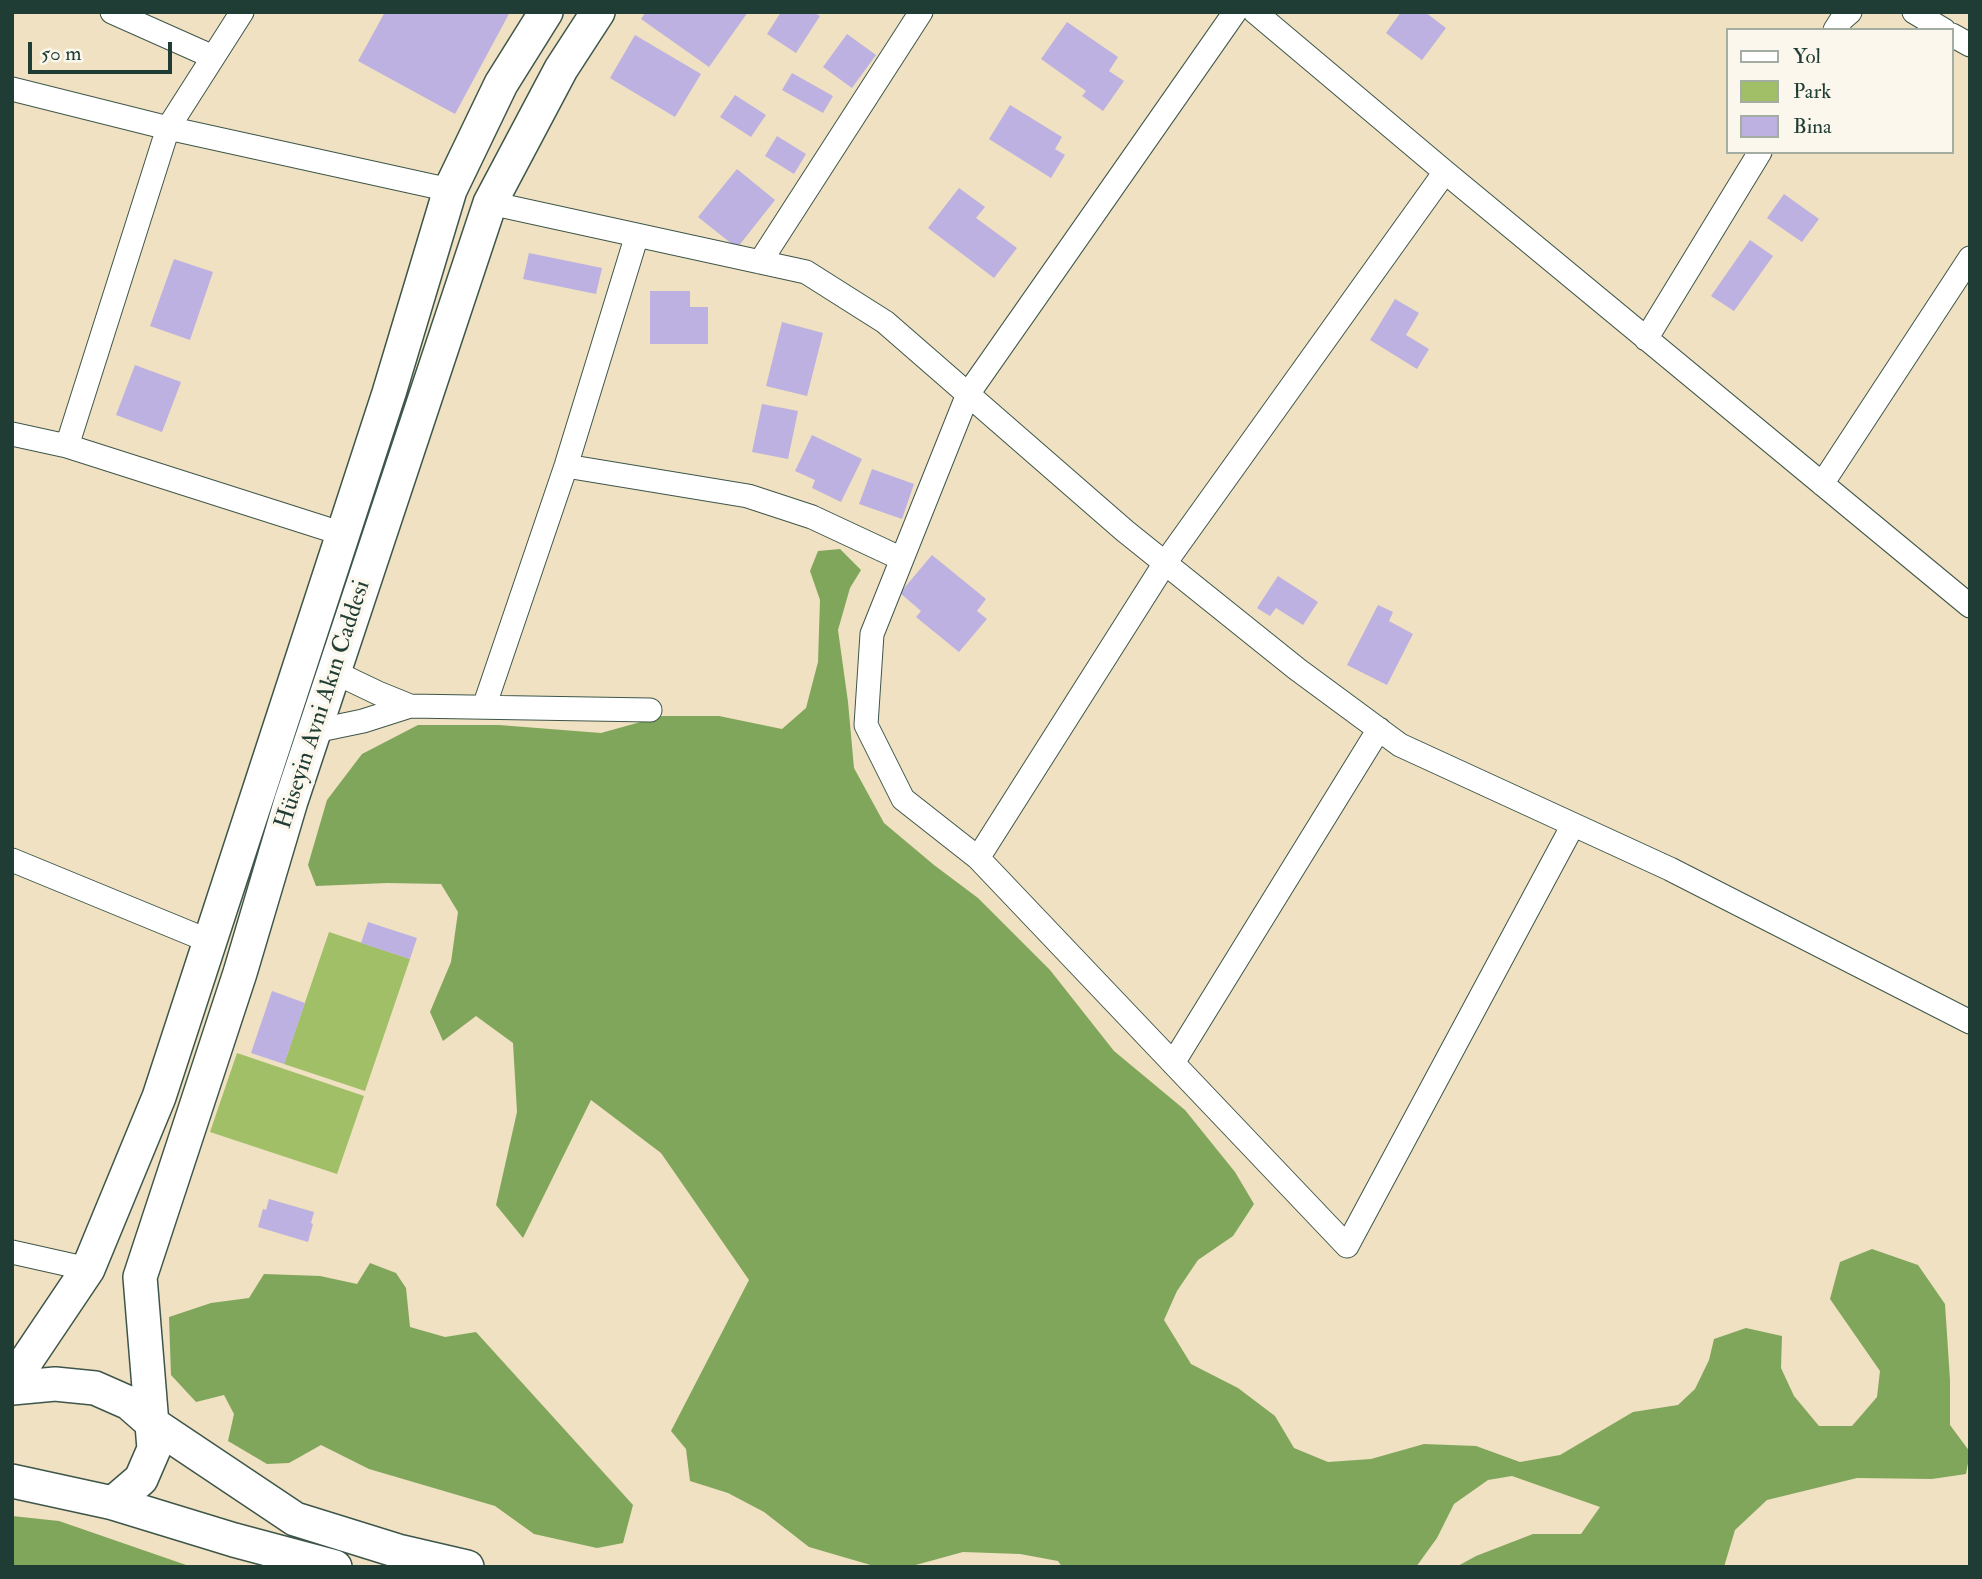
<!DOCTYPE html>
<meta charset="utf-8">
<style>
body{margin:0}
#map{position:relative;width:1982px;height:1579px;overflow:hidden;background:#efe1c1;font-family:"IM FELL Double Pica",serif}
canvas{display:block}
.frame{position:absolute;inset:0;border:14px solid #1f3d34;pointer-events:none}
.legend{position:absolute;left:1726px;top:28px;width:228px;height:126px;box-sizing:border-box;background:#fbf7ec;border:2px solid #a3ada2;margin:0;padding:9px 12px;list-style:none;font-size:21px;color:#1f3d34}
.legend li{display:flex;align-items:center;gap:14px;height:35px}
.legend b{width:35px;border:2px solid #a3ada2}
.scale{position:absolute;left:28px;top:42px;width:144px;height:32px;box-sizing:border-box;border:4px solid #1f3d34;border-top:0;padding-left:9px;font-size:21px;line-height:24px;white-space:nowrap;color:#1f3d34;-webkit-text-stroke:5px #fbf7ec;paint-order:stroke}
</style>
<div id="map">
<canvas width="1982" height="1579"></canvas>
<div class="frame"></div>
<ul class="legend">
<li><b style="height:9px;background:#fff"></b>Yol</li>
<li><b style="height:19px;background:#a0bf67"></b>Park</li>
<li><b style="height:19px;background:#bdb1e1"></b>Bina</li>
</ul>
<div class="scale">50 m</div>
</div>
<script>
const g = document.querySelector('canvas').getContext('2d');
g.lineJoin = 'round';
function fillPath(path, color) { g.fillStyle = color; g.fill(path, 'evenodd'); }
function strokePath(path, color, width, dash) { g.strokeStyle = color; g.lineWidth = width; g.lineCap = dash ? 'butt' : 'round'; g.setLineDash(dash || []); g.stroke(path); }
function label(font, color, halo, rows, align = 'center') {
  g.font = font + ' "IM FELL Double Pica",serif'; g.lineWidth = 7; g.setLineDash([]); g.textBaseline = 'middle'; g.strokeStyle = halo; g.fillStyle = color; for (const [text, x, y, turn = 0] of rows) {
    g.save(); g.translate(x, y); g.rotate((+turn || 0) * Math.PI / 180); g.textAlign = isNaN(turn) ? turn : align; if (halo) g.strokeText(text, 0, 0); g.fillText(text, 0, 0); g.restore();
  }
}
fillPath(new Path2D(`
 M329 932 410 959 365 1091 284 1064Z
 M237 1053 364 1096 337 1174 210 1132Z`), '#a0bf67');
fillPath(new Path2D(`
 M840 549 861 570 850 588 838 630 848 702 854 768 884 823 934 865 978 898 1050 970 1114 1051 1185 1110 1235 1172 1254 1204 1233 1236 1198 1260 1177 1291 1164 1320 1191 1364 1238 1388 1275 1416 1294 1448 1328 1462 1371 1459 1424 1444 1476 1446 1520 1462 1560 1455 1633 1412 1678 1405 1695 1389 1709 1360 1714 1339 1746 1328 1782 1336 1781 1368 1794 1396 1819 1426H1852L1877 1397 1880 1371 1830 1299 1840 1262 1872 1249 1918 1265 1945 1304 1950 1380V1425L1970 1452 1966 1474 1932 1479 1857 1478 1767 1500 1735 1530 1724 1567H1456L1476 1556 1533 1534H1581L1600 1507 1512 1476 1488 1480 1454 1504 1437 1538 1416 1567H1062L1058 1561 1020 1554 963 1552 912 1566H874L809 1547 764 1512 728 1493 690 1481 686 1449 671 1431 749 1280 661 1153 591 1100 523 1238 496 1205 517 1112 513 1043 476 1016 443 1041 430 1012 451 962 458 912 441 884 387 883 316 886 308 865 327 800 362 754 418 725H499L601 733 662 716H719L782 729 806 708 818 662 820 600 810 571 818 551Z
 M370 1263 396 1273 406 1288 410 1327 445 1337 476 1332 633 1505 623 1543 597 1548 534 1534 495 1506 369 1469 321 1445 289 1463 267 1464 228 1441 234 1414 224 1395 196 1402 171 1375 169 1317 211 1303 249 1298 264 1274 320 1276 357 1284Z
 M12 1516 59 1521 192 1567H12Z`), '#80a65c');
fillPath(new Path2D(`
 M385 12H510L455 114 358 61Z
 M646 12H748L709 67 641 19Z
 M781 12H813L820 16 796 53 767 34Z
 M1401 12H1425L1446 28 1422 60 1386 33Z
 M1067 22 1118 57 1109 71 1124 81 1103 111 1082 96 1086 91 1041 59Z
 M847 34 876 55 852 88 823 67Z
 M635 35 701 74 675 117 610 78Z
 M792 73 833 96 823 113 782 90Z
 M735 95 766 115 751 137 720 117Z
 M1010 105 1062 137 1055 149 1065 155 1051 178 989 139Z
 M777 136 806 154 794 174 765 156Z
 M737 169 775 200 737 248 698 217Z
 M959 188 985 207 976 218 1017 248 994 278 928 228Z
 M1784 194 1819 219 1802 242 1767 218Z
 M1750 240 1773 256 1734 311 1711 296Z
 M529 253 602 268 596 294 523 279Z
 M174 259 213 272 190 340 150 326Z
 M650 291H690V307H708V344H650Z
 M1395 299 1419 313 1406 335 1429 349 1417 369 1370 340Z
 M782 322 823 333 807 396 766 386Z
 M135 365 181 382 162 432 116 415Z
 M762 404 798 411 788 459 752 452Z
 M812 435 862 459 841 502 812 488 815 480 795 471Z
 M872 469 914 484 902 519 859 504Z
 M932 555 986 599 977 611 987 619 959 652 916 617 921 611 900 593Z
 M1278 576 1318 602 1303 625 1276 608 1270 616 1257 608Z
 M1378 605 1393 612 1389 621 1413 634 1387 685 1347 665Z
 M368 922 417 938 410 959 361 943Z
 M272 991 305 1003 284 1064 251 1053Z
 M269 1199 314 1212 311 1223 313 1224 308 1242 258 1227 263 1209 266 1210Z`), '#bdb1e1');
const minor = new Path2D(`
 M112 12 213 57
 M1235 12 968 394 872 634 866 725 903 799 978 858 1347 1246 1573 825
 M1255 12 1445 172 1970 606
 M1914 12 1944 30
 M1835 30 1842 19 1850 12
 M1952 35 1970 45
 M12 89 168 128 242 12
 M490 203 806 272 885 322 1125 531 1297 669 1400 745 1670 869 1970 1022
 M760 262 921 12
 M1646 339 1760 152
 M12 434 67 446 343 534
 M67 446 168 128 450 190
 M566 466 748 496 812 517 902 559
 M1822 484 1970 258
 M334 672 378 693 410 706
 M484 707 566 466 637 235
 M315 731 363 721 410 706 650 710
 M978 858 1165 563 1445 172
 M12 860 209 941
 M1173 1063 1379 729
 M12 1252 88 1269`);
const secondary = new Path2D(`
 M12 1382 88 1269 159 1097 389 393 450 190 501 84 546 12
 M12 1388 55 1384 95 1388 129 1403 153 1424 295 1519 398 1551 467 1567
 M12 1481 113 1503 234 1540 335 1567
 M113 1503 141 1479 154 1449 140 1277 240 973 291 801 490 203 561 69 598 12`);
strokePath(minor, '#3e5649', 25);
strokePath(secondary, '#3e5649', 36);
strokePath(minor, '#fff', 23);
strokePath(secondary, '#fff', 33);
label('24px', '#1f3d34', '#fbf7ec', [
 ["Hüseyin Avni Akın Caddesi",324,705,-72]
]);
</script>
